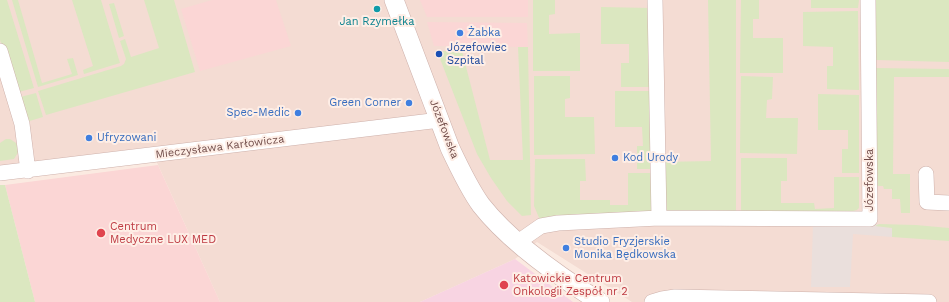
<!DOCTYPE html>
<meta charset="utf-8">
<style>
body{margin:0}
canvas{display:block;background:#fbeae1}
</style>
<canvas width="949" height="302"></canvas>
<script>
const g = document.querySelector('canvas').getContext('2d');
g.lineJoin = 'round';
function fillPath(path, color) { g.fillStyle = color; g.fill(path, 'evenodd'); }
function strokePath(path, color, width, dash) { g.strokeStyle = color; g.lineWidth = width; g.lineCap = dash ? 'butt' : 'round'; g.setLineDash(dash || []); g.stroke(path); }
function label(font, color, halo, rows, align = 'center') {
  g.font = font + ' "Work Sans",sans-serif'; g.lineWidth = 4; g.setLineDash([]); g.textBaseline = 'middle'; g.strokeStyle = halo; g.fillStyle = color; for (const [text, x, y, turn = 0] of rows) {
    g.save(); g.translate(x, y); g.rotate((+turn || 0) * Math.PI / 180); g.textAlign = isNaN(turn) ? turn : align; if (halo) g.strokeText(text, 0, 0); g.fillText(text, 0, 0); g.restore();
  }
}
fillPath(new Path2D(`
 M0 0H910L949 56V302H632L537 242 515 259 420 302H220L150 147 0 166Z`), '#f4dcd3');
fillPath(new Path2D(`
 M212 0H276L291 46 200 71 181 9Z
 M420 0H528V17H427Z
 M427 22 527 23 528 47 434 46Z
 M158 165 220 302H35L5 185Z`), '#fbd6d5');
fillPath(new Path2D(`
 M813 224H879L876 226 892 228V237L853 234 850 287H811Z`), '#eadfdc');
fillPath(new Path2D(`
 M515 259 573 302H420Z`), '#f8d4e2');
fillPath(new Path2D(`
 M0 0H7L34 88 15 93 0 40Z
 M12 0H18L42 83 72 74 67 59 73 58 78 75 38 87Z
 M72 0H101L120 63 84 74 83 70 93 66Z
 M144 0H174L195 72 46 115 38 91 121 66 124 64 126 59 120 41 125 39 131 57 159 48Z
 M533 0H555V14L549 15V34L580 33V71H533Z
 M708 0H736V211L661 212V162L711 161Z
 M741 0H759V19H753V38H783V73H740Z
 M811 0H859L858 8H811Z
 M875 0H949V62L876 60Z
 M114 3 124 36 119 38 109 4Z
 M601 7 652 8 654 87H621V63H629V44H601Z
 M858 11 859 90 827 89V66H833V47L803 46V12Z
 M518 47H528L531 215 522 216 507 201 491 178 477 154 437 51H462L490 160H523Z
 M875 68 949 69V77H894L893 174H910V213H901L900 199H892V189H884L883 186H875Z
 M534 76H570V98L565 99V117H594L595 154 534 155Z
 M741 76 773 77 772 99 767 100 766 118H798L797 154 740 153Z
 M615 91H653L655 169H637V146H643L642 127H615Z
 M36 93 43 117 23 123 16 98Z
 M818 94 859 95V173H842V149H848V130H818Z
 M6 139H10L16 143 19 151 14 159 0 161V143Z
 M741 158H787V181H781V203H814L815 209 834 208V177H859V208L857 210 853 211H741Z
 M535 159H585L586 181H580V200H610V205H628V173H655L656 211 540 220 534 206Z
 M0 185H5L35 302H0Z
 M879 224 916 225 949 228V241L892 237V228L875 226Z`), '#dbe7c0');
const minor = new Path2D(`
 M655 0 659 218
 M0 51 22 124 28 171
 M0 173 440 120
 M926 174 927 202 949 203
 M518 242 541 226 558 223 659 218 870 219 868 0
 M652 302 662 299 675 297 929 302`);
const tertiary = new Path2D(`
 M394 0 450 148C458 165 470 190 481 205 510 242 560 277 600 302`);
strokePath(minor, '#ceb1ab', 16);
strokePath(tertiary, '#ceb1ab', 20);
strokePath(minor, '#fff', 15);
strokePath(tertiary, '#fff', 19);
for (const [x, y, r, color] of [
 [377,9,4,"#0f9aa8"],
 [460,33,4,"#3f7fe0"],
 [439,54,4,"#1a4fb4"],
 [409,103,4,"#3f7fe0"],
 [298,113,4,"#3f7fe0"],
 [89,138,4,"#3f7fe0"],
 [615,158,4,"#3f7fe0"],
 [101,233,5,"#e0444e"],
 [566,248,4,"#3f7fe0"],
 [504,285,5,"#e0444e"]
]) { const dot = new Path2D(); dot.arc(x, y, r, 0, 2 * Math.PI); g.fillStyle = color; g.fill(dot); strokePath(dot, '#feeee6', 1.5); }
label('11px', '#0d838f', '#feeee6', [
 ["Jan Rzymełka",377,22]
]);
label('11px', '#366cbe', '#feeee6', [
 ["Żabka",468,33],
 ["Green Corner",401,103,"right"],
 ["Spec-Medic",290,113,"right"],
 ["Ufryzowani",97,138],
 ["Kod Urody",623,158],
 ["Studio Fryzjerskie",574,242],
 ["Monika Będkowska",574,255]
], 'left');
label('11px', '#164399', '#feeee6', [
 ["Józefowiec",447,48],
 ["Szpital",447,61]
], 'left');
label('11px', '#714c49', '#feeee6', [
 ["Józefowska",444,129,69],
 ["Mieczysława Karłowicza",220,147,-7],
 ["Józefowska",870,180,-90]
]);
label('11px', '#be3a42', '#feeee6', [
 ["Centrum",110,227],
 ["Medyczne LUX MED",110,240],
 ["Katowickie Centrum",513,279],
 ["Onkologii Zespół nr 2",513,292]
], 'left');
</script>
